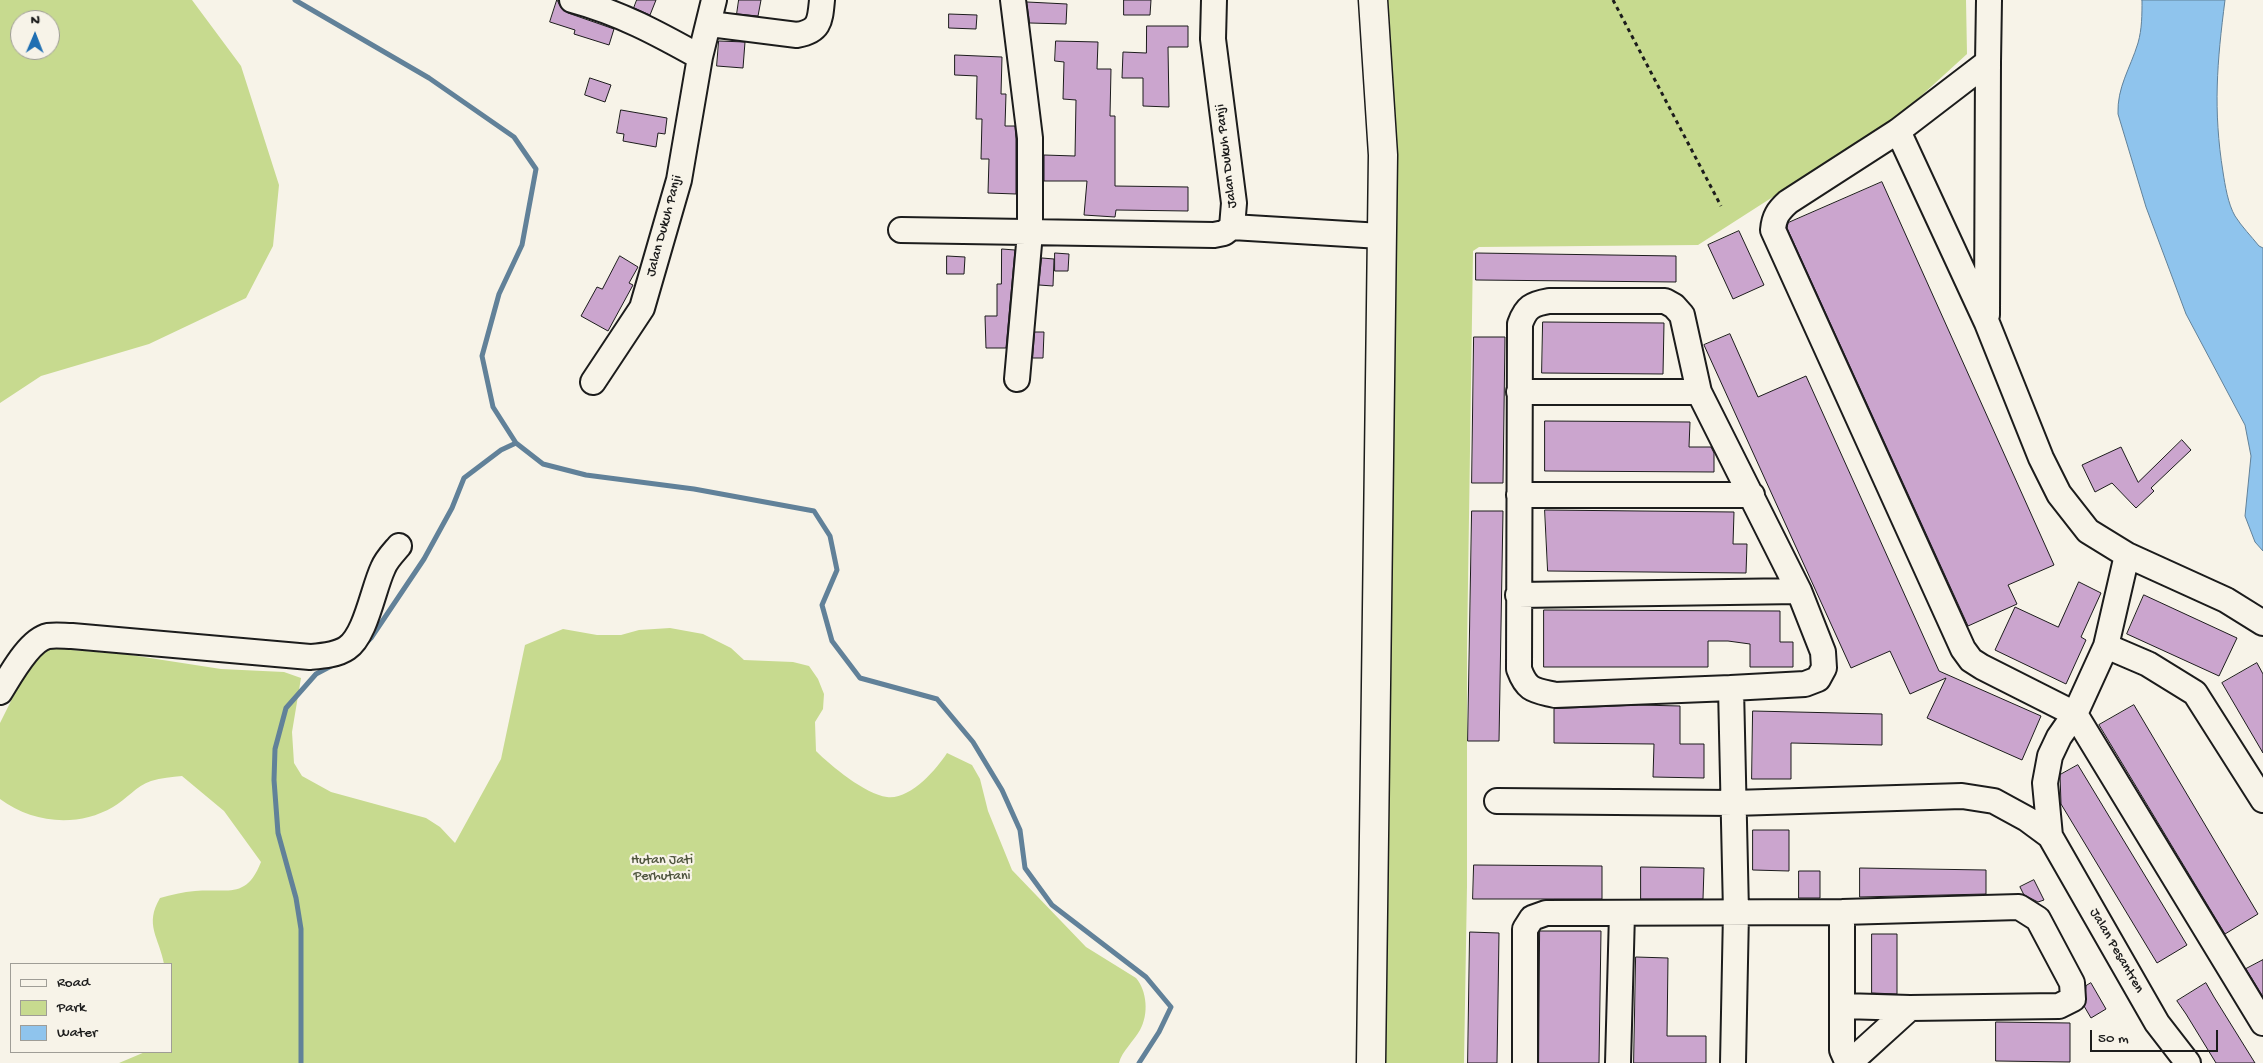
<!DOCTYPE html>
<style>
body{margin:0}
#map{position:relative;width:2263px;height:1063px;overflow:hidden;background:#f7f3e8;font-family:"Gochi Hand",sans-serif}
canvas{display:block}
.legend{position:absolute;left:10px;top:963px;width:162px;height:90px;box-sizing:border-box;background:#f7f3e8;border:1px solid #9f9d96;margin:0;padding:6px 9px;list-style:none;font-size:15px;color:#1c1c1c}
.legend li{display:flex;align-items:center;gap:10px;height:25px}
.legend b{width:25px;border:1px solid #9f9d96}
.north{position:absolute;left:10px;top:10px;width:50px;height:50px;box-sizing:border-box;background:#f7f3e8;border:1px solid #9f9d96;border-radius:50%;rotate:1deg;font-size:14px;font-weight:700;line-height:20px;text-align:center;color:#1c1c1c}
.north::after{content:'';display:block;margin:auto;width:18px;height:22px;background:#1f6fb2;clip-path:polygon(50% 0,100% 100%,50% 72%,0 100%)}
.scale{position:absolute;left:2090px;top:1030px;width:128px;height:22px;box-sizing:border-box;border:2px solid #1c1c1c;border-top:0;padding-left:6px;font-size:15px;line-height:18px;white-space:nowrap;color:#1c1c1c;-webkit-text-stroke:4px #f7f3e8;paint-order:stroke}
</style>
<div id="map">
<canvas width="2263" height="1063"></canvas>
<ul class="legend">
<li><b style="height:6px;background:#f7f3e8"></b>Road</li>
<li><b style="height:14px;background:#c7da8f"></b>Park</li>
<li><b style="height:14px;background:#8fc4ed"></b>Water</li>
</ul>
<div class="north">N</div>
<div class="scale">50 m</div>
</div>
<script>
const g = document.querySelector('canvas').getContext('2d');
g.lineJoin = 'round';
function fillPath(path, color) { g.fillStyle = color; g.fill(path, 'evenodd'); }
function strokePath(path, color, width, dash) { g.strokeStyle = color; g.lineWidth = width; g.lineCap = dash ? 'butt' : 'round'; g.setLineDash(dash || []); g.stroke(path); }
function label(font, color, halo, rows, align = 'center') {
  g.font = font + ' "Gochi Hand",sans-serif'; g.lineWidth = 4.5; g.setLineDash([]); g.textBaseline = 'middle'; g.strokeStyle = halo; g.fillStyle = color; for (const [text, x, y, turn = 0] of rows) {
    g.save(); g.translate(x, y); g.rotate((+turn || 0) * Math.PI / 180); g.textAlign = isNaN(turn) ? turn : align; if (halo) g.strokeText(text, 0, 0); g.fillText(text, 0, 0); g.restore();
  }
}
fillPath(new Path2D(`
 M0 0H192L241 66 279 185 273 246 246 298 149 344 41 376 0 403ZM20 20H50V50H20Z
 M1383 0H1966L1967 54 1899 116 1698 245 1479 247 1473 251 1467 650V886L1464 1063H1381Z
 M670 628 703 634 731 648 744 660 793 662 809 666 818 679 824 694 823 709 815 722 816 751C831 766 865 794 887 797 910 800 936 770 947 753L972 765 980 779 988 811 1012 870 1086 947 1136 978C1147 991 1149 1014 1140 1030 1134 1041 1122 1051 1119 1063H119L145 1052H171V964H164C159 937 144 925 160 898 171 895 183 892 195 891 228 888 246 900 261 862L224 811 182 776C172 777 161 778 151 781 136 786 127 799 113 807 77 828 32 823 0 799V723L16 691 18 675 41 642 73 650 124 654 221 669 284 672 301 678 292 732 294 763 302 776 331 792 426 818 440 827 455 843 501 759 525 645 563 629 597 635H621L639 630Z`), '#c7da8f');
const water = new Path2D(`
 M2142 0H2225C2217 62 2213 110 2223 172 2225 185 2228 204 2235 216 2242 227 2251 236 2259 246L2263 248V551L2255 542 2245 516 2251 456 2245 425 2186 314 2146 207 2118 114C2117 87 2130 69 2138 43 2142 29 2142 15 2142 0Z`);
fillPath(water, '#8fc4ed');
strokePath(water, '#618199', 1);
strokePath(new Path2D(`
 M295 0 429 78 514 137 536 169 522 245 499 294 482 356 493 407 516 443 543 464 586 475 694 489 814 511 830 536 837 570 822 605 832 641 860 678 937 699 973 742 1002 790 1020 830 1025 868 1052 905 1146 977 1171 1007 1159 1032 1139 1063
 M363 646 371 638 424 559 452 508 464 478 501 450 516 443
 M301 1063V929L296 898 278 833 274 780 275 749 286 708 316 674 335 664`), '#618199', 5);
const building = new Path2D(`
 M557 0 562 9 568 13 614 29 609 45 574 34 575 30 550 22Z
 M637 0H656L650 15 634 8Z
 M739 0H761L758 16 737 14Z
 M1124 0H1151L1150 15H1124Z
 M1027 2 1067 4 1066 24 1030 23Z
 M949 14 977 15 976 29 949 28Z
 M1147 26H1188V47H1168L1169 107 1143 106V78H1122L1123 52 1146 53Z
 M719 41 745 42 743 68 717 66Z
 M1056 41 1098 42 1097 69H1111L1110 116H1115V186L1188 187V211L1116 210 1115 217 1084 215 1087 181H1044V155L1075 156 1076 100 1063 99 1064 62 1055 61Z
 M955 55 1002 57 1001 94H1006L1005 126H1015L1016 139V194L988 193 989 159H981L982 119H976L977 76 955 75Z
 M590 78 611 85 605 102 585 95Z
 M621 110 667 118 665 134 658 133 656 147 623 141 624 134 617 133Z
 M1882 182 2054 565 2008 585 2017 604 1968 626 1787 228 1788 223Z
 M1739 231 1764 285 1733 299 1708 245Z
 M1002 249 1015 250 1006 348H986L985 316H997V284H1001Z
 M1055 253 1069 254 1068 271H1055Z
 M1476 253 1676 256V282L1476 280Z
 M620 256 638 267 629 283 633 285 608 331 581 316 597 287 602 289Z
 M947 256 965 257 964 274H947Z
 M1042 258 1054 259 1053 286 1039 285Z
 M1543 322 1664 323 1663 374 1542 373Z
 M1035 332H1044L1043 358H1033Z
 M1730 334 1758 397 1806 376 1939 671 2041 716 2022 760 1927 718 1946 678 1910 694 1890 651 1851 668 1704 345Z
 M1474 337H1505L1503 483H1472Z
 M1545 421 1690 422 1689 447H1711L1714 453V472L1545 471Z
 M2182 440 2191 450 2151 488 2154 491 2136 508 2112 483 2095 492 2082 465 2121 447 2138 482Z
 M1545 510 1734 512 1733 544H1747L1746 573 1548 571Z
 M1472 511H1503L1499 741H1468Z
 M2079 582 2101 593 2081 637 2086 640 2066 684 1995 650 2015 607 2058 627Z
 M2144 595 2237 638 2219 676 2127 634Z
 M1544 610 1780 611V642H1793V667H1750V644L1728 641H1708V667H1544Z
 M2257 663 2263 674V753L2222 683Z
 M1639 705 1680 706V744H1704V778L1653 777 1654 744 1554 743V709Z
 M2134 705 2258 914 2225 934 2099 725Z
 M1753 711 1882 714V745L1791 743V779H1752Z
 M2078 765 2187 945 2157 963 2061 804 2060 775Z
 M1753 830H1789V871L1753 870Z
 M1474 865 1602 866V899H1473Z
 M1641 867 1704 868 1703 899H1641Z
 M1860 868 1986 870V894L1860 897Z
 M1799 871H1820V898H1799Z
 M2034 880 2044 900 2038 902 2024 895 2020 887Z
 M1540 931H1601L1599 1063H1539Z
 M1470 932 1499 933 1497 1063H1468Z
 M1872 934H1897V994L1872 993Z
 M1636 957 1668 958 1667 1036H1706V1063H1634Z
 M2263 960V997L2246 969Z
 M2091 983 2106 1009 2091 1018 2084 1006 2086 986Z
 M2206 983 2214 997 2255 1063H2216L2186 1014 2177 1001Z
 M1996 1022 2070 1023V1062L1996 1061Z`);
fillPath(building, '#cba5ce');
strokePath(building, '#1c1c1c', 1);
const minor = new Path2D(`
 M572 0C620 13 657 33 700 57
 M1013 0 1030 138V233L1017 379
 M1989 0 1988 62 1898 131 1788 202C1778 211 1774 217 1773 230L1963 649 1971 660 1982 667 2075 714 2263 1023
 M710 24 797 35C820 31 820 21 822 0
 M1898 131 1987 323 2041 458 2059 494 2088 531 2127 555 2106 646 2075 714 2059 737 2050 756 2045 783 2050 836 2157 1023 2188 1063
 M1232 227 1381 236
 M901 230 1214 235 1224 233 1232 227 1234 203 1213 39 1214 0
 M1987 315 1988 62
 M593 382 642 308 679 180 700 57 714 0
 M1519 392H1699
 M1519 495H1752
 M2127 555 2226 600 2263 623
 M1518 595 1799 591
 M2106 646 2148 664 2195 693 2263 800
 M1731 688 1805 684 1818 679 1824 668 1823 652 1799 591 1699 392 1682 315 1674 306 1665 301H1549C1532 304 1526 307 1520 324L1519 669C1527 691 1534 690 1555 695L1731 688 1736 912 1733 1063
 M0 692C10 676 29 640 48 636 56 635 65 636 72 636L310 657C322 656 337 655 347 648 366 635 373 589 383 568 386 560 393 553 399 546
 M1497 801 1734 803 1962 796 1994 801 2027 819 2050 836
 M1842 912V1050L1846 1059 1856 1057 1910 1008
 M1525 1063V929L1532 918 1546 913 1842 912 2019 907 2038 919 2072 983 2073 999 2059 1006 1910 1008 1843 1006
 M1618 1063 1622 913`);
const major = new Path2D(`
 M1371 1063 1383 155 1373 0`);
strokePath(minor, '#1c1c1c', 28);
strokePath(major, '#1c1c1c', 31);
strokePath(new Path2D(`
 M1613 0 1721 206`), '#1c1c1c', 3, [4, 4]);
strokePath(minor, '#f7f3e8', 24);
strokePath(major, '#f7f3e8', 28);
label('14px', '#1c1c1c', '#f7f3e8', [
 ["Jalan Dukuh Panji",1227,156,-97],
 ["Jalan Dukuh Panji",665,226,-75],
 ["Jalan Pesantren",2116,951,60]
]);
label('14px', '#4f553e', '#f7f3e8', [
 ["Hutan Jati",662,861],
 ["Perhutani",662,877]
]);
</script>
